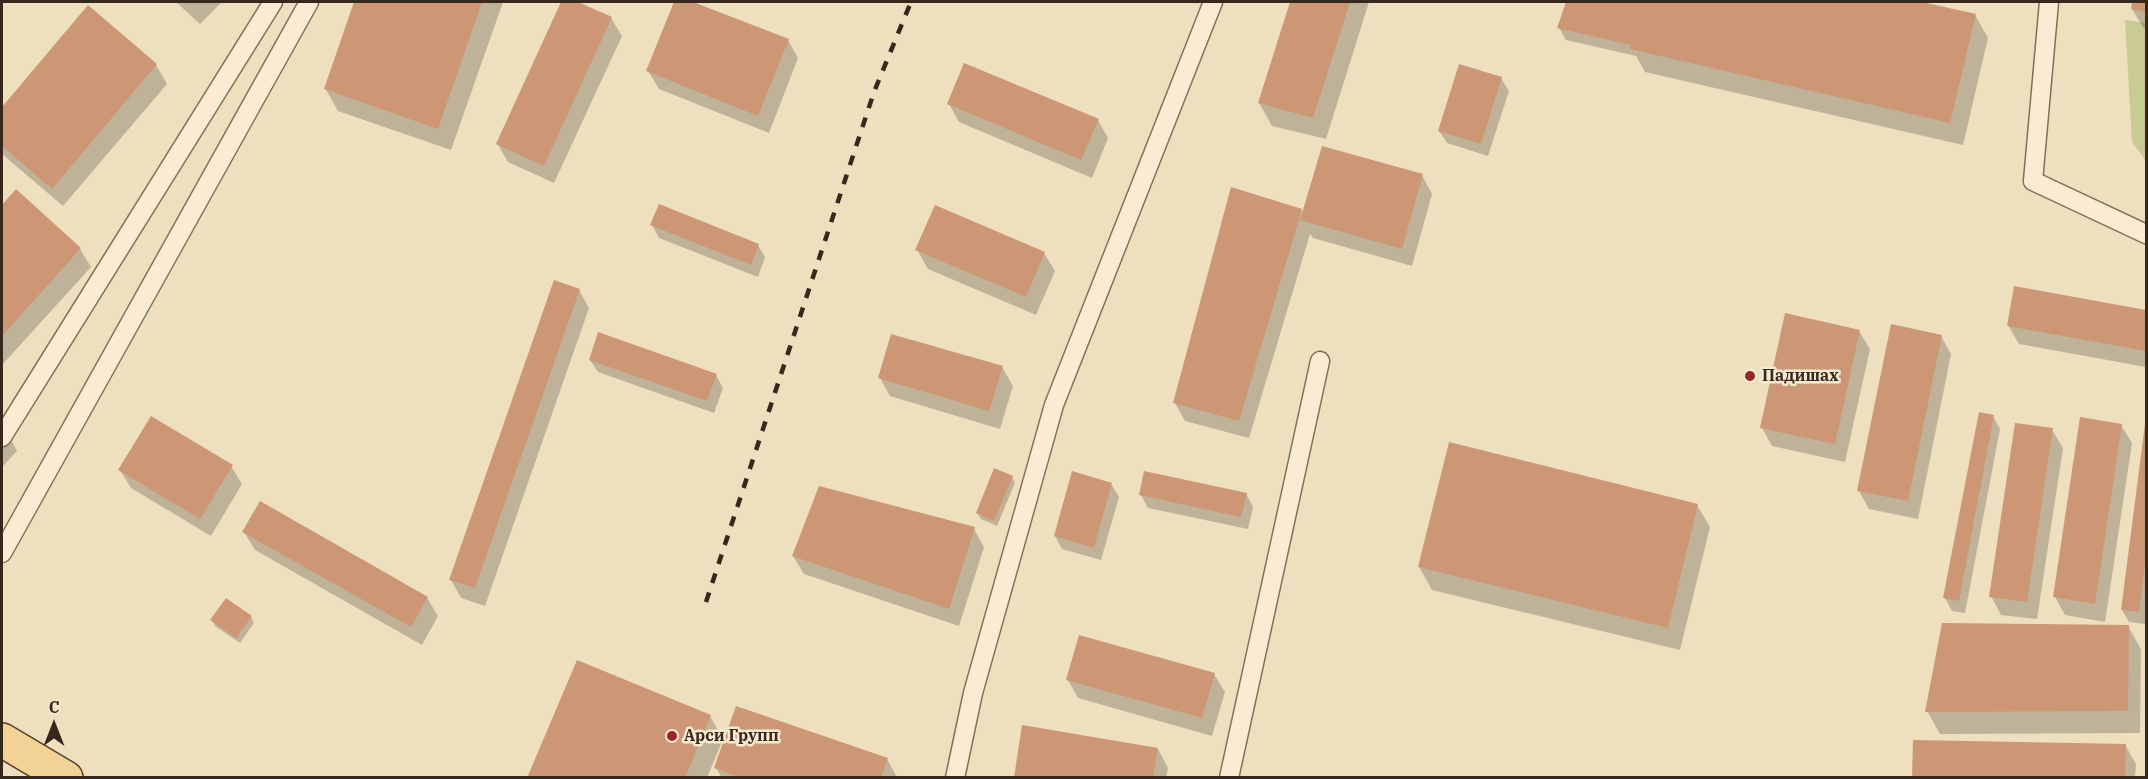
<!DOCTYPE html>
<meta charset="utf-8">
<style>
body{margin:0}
#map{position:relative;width:2148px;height:779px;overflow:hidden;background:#eedfbf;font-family:"IBM Plex Serif",serif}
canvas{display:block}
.frame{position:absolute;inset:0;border:3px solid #36281c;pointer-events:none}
.north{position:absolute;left:24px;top:695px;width:60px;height:60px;-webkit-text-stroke:4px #f6e9ce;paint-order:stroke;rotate:0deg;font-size:16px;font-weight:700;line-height:24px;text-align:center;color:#36281c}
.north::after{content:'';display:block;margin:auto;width:21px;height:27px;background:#36281c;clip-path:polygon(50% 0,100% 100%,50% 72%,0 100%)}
</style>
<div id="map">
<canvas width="2148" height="779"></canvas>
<div class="frame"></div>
<div class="north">С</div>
</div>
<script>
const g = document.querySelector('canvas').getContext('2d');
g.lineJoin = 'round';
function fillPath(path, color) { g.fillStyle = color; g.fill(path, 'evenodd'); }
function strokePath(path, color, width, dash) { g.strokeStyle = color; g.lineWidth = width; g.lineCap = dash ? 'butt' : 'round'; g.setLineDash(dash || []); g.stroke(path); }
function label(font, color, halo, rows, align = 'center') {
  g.font = font + ' "IBM Plex Serif",serif'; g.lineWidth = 5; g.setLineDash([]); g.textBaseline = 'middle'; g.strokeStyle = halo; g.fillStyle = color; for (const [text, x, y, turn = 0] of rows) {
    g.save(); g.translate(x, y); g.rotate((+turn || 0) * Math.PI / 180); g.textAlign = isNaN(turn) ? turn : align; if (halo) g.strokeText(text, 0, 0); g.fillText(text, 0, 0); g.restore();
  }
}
fillPath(new Path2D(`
 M2125 20 2146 23V161L2132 142Z`), '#c7cc93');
fillPath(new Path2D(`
 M176 2H222L200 24Z
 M356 2H503L451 150 338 111 325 88Z
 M563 2H575L611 18 622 36 554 183 508 162 497 143Z
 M676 2H689L788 40 798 58 769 133 659 89 648 71Z
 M1292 2H1369L1326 139 1272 126 1259 103Z
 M1568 2H1915L1975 15 1988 38 1963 145 1645 72 1636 56 1566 40 1559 28Z
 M2134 2H2146V28L2143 27 2132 9Z
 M88 8 156 65 167 84 63 206 2 154V109Z
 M1501 78 1509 91 1488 156 1447 143 1439 131Z
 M949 104 1098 120 1108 138 1092 178 959 122Z
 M1422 175 1432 194 1412 266 1313 238 1310 234 1249 438 1185 421 1175 403 1301 210 1304 214Z
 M16 191 80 249 91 267 2 365V207Z
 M652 225 758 245 765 257 758 277 659 238Z
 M917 250 1044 253 1055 271 1036 315 928 269Z
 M2015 287 2146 311V367L2019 344 2008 325Z
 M579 290 589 308 485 606 461 598 451 580Z
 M1859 331 1870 349 1845 462 1772 446 1762 428Z
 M1941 336 1951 354 1918 519 1869 509 1859 491Z
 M590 360 716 375 723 388 714 413 598 372Z
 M1002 367 1013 386 1000 429 890 396 880 378Z
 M1993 416 2000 429 1965 613 1952 611 1945 598Z
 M2 423 17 451 2 467Z
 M2121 425 2132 443 2105 622 2065 615 2055 597Z
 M2146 425V617L2145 624 2129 622 2122 610Z
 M2052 430 2063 448 2037 619 2001 615 1991 596Z
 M231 466 242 484 211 536 131 488 120 470Z
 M1012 477 1015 483 997 526 981 519 977 513Z
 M1111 484 1119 497 1101 560 1062 549 1055 536Z
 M1246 494 1253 507 1248 529 1148 508 1141 495Z
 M1697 505 1710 527 1680 650 1432 590 1419 567Z
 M974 529 984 547 959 626 804 574 793 556Z
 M244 532 427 598 438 616 422 645 255 550Z
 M251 617 254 623 240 643 215 626 212 620Z
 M2128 626 2141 649 2140 733 1940 734 1927 711Z
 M1214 674 1225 692 1212 736 1078 698 1068 680Z
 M710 716 723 739 707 778H529Z
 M2125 745 2136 764 2135 778H1914Z
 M1158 749 1168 768 1166 778H1015Z
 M887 759 897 777 722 778 716 768Z`), '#0003');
fillPath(new Path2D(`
 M354 2H482L438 129 324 89Z
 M561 2H578L612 17 544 166 496 144Z
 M674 2H693L789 39 758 116 646 71Z
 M1290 2H1350L1313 118 1258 103Z
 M1566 2H1922L1976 14 1950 123 1630 49 1631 45 1557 28Z
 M2132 2H2146V12L2131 9Z
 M88 5 157 64 52 189 2 146V107Z
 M964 63 1099 119 1081 160 947 104Z
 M1459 64 1502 77 1481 144 1438 131Z
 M1322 146 1423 174 1402 249 1300 220Z
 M1231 187 1302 209 1239 421 1173 403Z
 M16 189 81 248 2 336V205Z
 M659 204 759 244 751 265 650 225Z
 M935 205 1045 252 1026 297 915 250Z
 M554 280 580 289 475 588 449 580Z
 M2014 286 2146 310V351L2007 326Z
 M1785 313 1860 330 1835 444 1760 428Z
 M1891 324 1942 335 1908 501 1857 491Z
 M598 332 717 374 707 401 589 360Z
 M891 334 1003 366 989 411 878 378Z
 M1979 412 1994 415 1959 601 1943 598Z
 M151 416 233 465 200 519 118 470Z
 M2080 417 2122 424 2095 604 2053 597Z
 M2015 423 2053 428 2027 602 1989 597Z
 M2145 424 2146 554 2139 612 2121 610Z
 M1449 442 1698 504 1668 628 1418 567Z
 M994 468 1013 476 994 521 976 513Z
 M1072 471 1112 483 1094 548 1054 536Z
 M1144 471 1247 493 1241 517 1139 495Z
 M819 486 975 527 949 609 792 556Z
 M260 501 428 597 411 627 242 532Z
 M226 598 252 616 236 638 210 620Z
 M1942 623 2129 625 2128 711 1925 712Z
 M1079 635 1215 673 1202 718 1066 680Z
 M577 660 711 715 685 778H527Z
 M736 706 888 758 881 778H742L714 768Z
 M1022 725 1158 748 1153 778H1014Z
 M1913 740 2126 744 2125 778H1912Z`), '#cd9674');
const service = new Path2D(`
 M2049 2 2033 181 2146 234
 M2 437 273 2
 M2 553 309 2
 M955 778 973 693 1054 405 1213 2
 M1229 778 1320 361`);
const primary = new Path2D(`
 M2 740 66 778`);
strokePath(service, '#876f57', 21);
strokePath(primary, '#543d2c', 36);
strokePath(service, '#f9ecd2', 18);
strokePath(primary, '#f3d395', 33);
strokePath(new Path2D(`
 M706 602 874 92 911 2`), '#36281c', 4.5, [10, 10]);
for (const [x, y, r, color] of [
 [1750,376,6,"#97262a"],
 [672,736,6,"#97262a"]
]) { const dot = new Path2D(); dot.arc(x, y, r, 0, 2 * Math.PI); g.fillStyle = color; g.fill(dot); strokePath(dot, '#f6e9ce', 2); }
label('bold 16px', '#36281c', '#f6e9ce', [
 ["Падишах",1762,376],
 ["Арси Групп",684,736]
], 'left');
</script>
